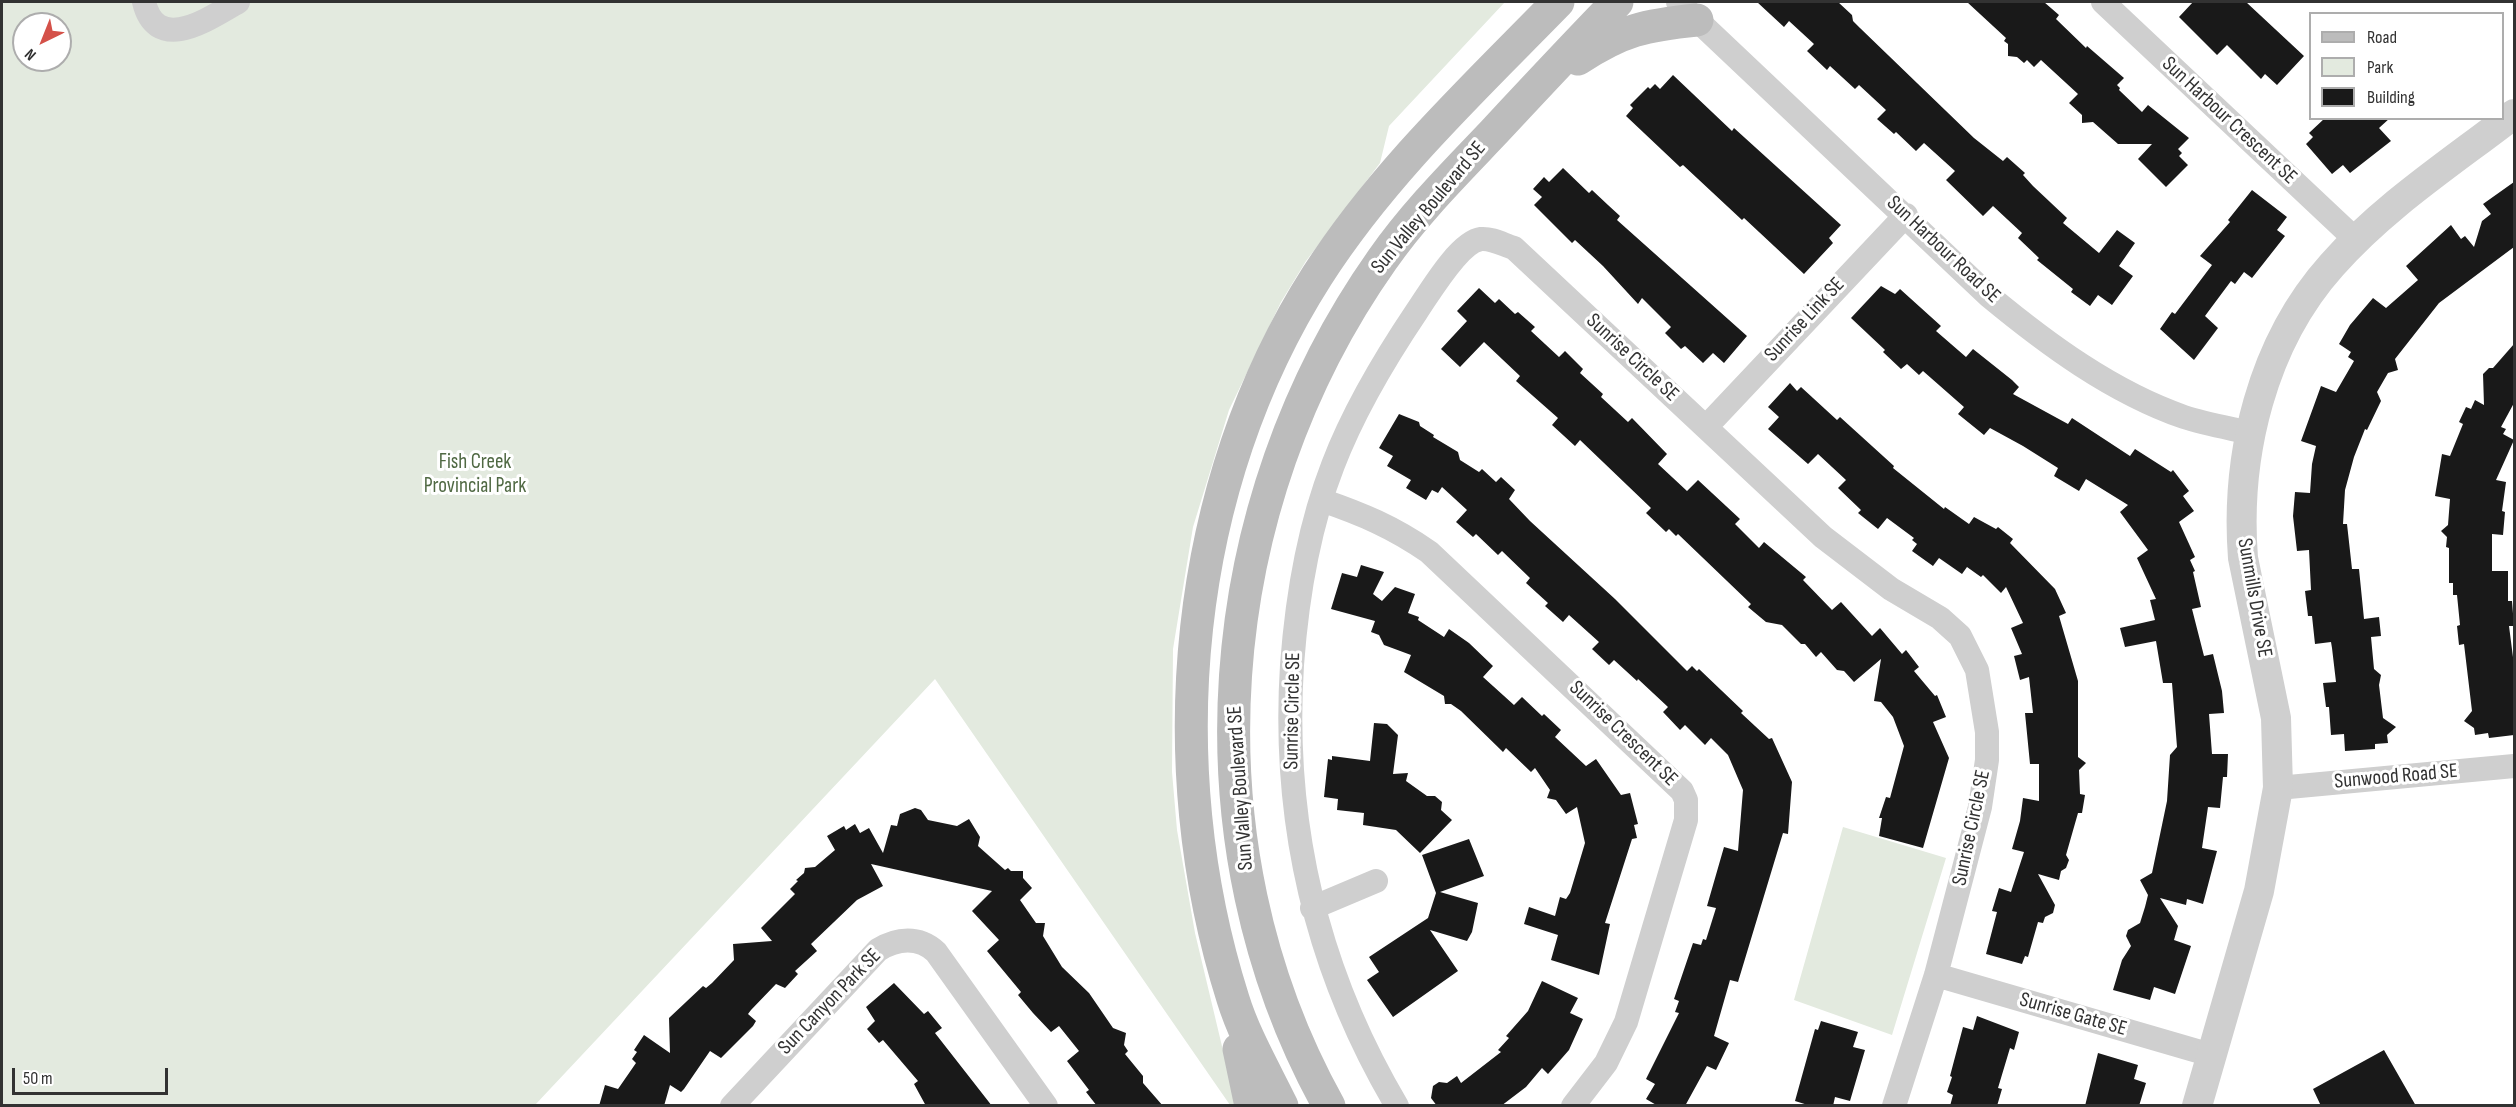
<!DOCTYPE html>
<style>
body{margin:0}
#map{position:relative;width:2516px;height:1107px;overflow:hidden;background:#fff;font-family:"Sofia Sans Condensed",sans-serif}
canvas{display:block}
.frame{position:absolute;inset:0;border:3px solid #323232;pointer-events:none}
.legend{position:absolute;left:2309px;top:12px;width:195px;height:108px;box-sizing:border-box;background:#fff;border:2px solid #adadad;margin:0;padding:8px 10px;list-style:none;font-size:18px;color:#323232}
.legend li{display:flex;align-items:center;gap:12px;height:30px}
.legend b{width:30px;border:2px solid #adadad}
.north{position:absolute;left:12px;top:12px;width:60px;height:60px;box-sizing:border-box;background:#fff;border:2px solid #adadad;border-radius:50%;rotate:223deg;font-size:16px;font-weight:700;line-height:24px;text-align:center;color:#323232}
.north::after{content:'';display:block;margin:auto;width:21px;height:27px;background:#d45149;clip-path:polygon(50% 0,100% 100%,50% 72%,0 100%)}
.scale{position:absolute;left:12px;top:1068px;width:156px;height:27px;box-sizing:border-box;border:3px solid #323232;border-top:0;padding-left:8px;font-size:18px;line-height:21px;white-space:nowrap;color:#323232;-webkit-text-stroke:4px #fff;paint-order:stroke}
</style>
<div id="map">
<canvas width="2516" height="1107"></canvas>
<div class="frame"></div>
<ul class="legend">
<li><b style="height:8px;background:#bcbcbc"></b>Road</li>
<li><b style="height:16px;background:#e3eadf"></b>Park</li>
<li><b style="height:16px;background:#191919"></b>Building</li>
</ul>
<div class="north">N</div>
<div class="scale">50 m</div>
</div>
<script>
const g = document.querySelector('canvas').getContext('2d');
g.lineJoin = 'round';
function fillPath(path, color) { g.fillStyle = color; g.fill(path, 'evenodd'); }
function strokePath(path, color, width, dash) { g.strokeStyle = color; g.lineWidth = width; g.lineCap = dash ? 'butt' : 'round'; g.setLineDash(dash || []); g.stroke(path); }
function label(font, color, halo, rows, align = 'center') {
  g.font = font + ' "Sofia Sans Condensed",sans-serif'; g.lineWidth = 6; g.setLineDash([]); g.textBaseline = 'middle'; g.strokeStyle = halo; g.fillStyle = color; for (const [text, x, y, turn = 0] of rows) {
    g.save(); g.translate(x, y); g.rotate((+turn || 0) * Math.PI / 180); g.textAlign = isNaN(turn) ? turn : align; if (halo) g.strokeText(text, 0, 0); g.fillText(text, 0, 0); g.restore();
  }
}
fillPath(new Path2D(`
 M2 2H1505L1389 126 1380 163 1306 261 1281 302 1229 410 1193 527 1173 649 1172 772 1177 830 1195 933 1236 1105H1230L935 679 535 1105 2 1106ZM24 24H60V60H24Z
 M1843 827 1946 858 1892 1035 1794 1000Z`), '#e3eadf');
fillPath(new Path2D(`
 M1757 2H1838L1852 15 1853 21 1860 28 1974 138 2003 161 2007 157 2025 173 2023 175 2033 186 2067 218 2063 223 2099 253 2117 230 2135 243 2119 266 2133 276 2112 305 2098 295 2090 306 2071 292 2073 289 2037 260 2039 258 2018 238 2022 233 1993 206 1983 216 1946 180 1955 171 1924 143 1916 151 1896 132 1894 134 1877 119 1886 110 1859 85 1855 89 1830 66 1827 70 1807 51 1814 44 1789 21 1784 27Z
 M1967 2H2044L2059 15 2056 19 2086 48 2087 46 2124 78 2117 85 2120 88 2119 90 2142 112 2148 105 2189 138 2178 149 2182 153 2179 156 2188 165 2166 187 2138 159 2152 144H2118L2093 122 2082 123V115L2069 103 2078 94 2041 60 2034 67 2027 60 2024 63 2017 57 2008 56V44L2004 41 2006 38Z
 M2193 2H2246L2304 56 2277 85 2265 74 2261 79 2227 45 2217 55 2179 17Z
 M1673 75 1732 131 1734 128 1841 225 1829 238 1833 243 1804 274 1744 218 1742 220 1683 165 1680 167 1626 116 1633 108 1630 105 1648 87 1650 89 1655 84 1660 89Z
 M2325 118H2390L2379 128 2391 141 2350 173 2343 165 2332 174 2306 144 2313 137 2309 133Z
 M1563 168 1589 193 1592 190 1608 205 1620 216 1617 220 1747 336 1724 363 1713 353 1703 363 1685 346 1681 349 1665 333 1671 327 1642 298 1638 304 1603 266 1575 240 1572 243 1534 205 1542 197 1533 189 1544 177 1549 182Z
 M2514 182V247L2439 303 2395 359 2398 370 2388 373 2377 392 2381 401 2367 430 2365 429 2354 457 2345 490 2343 524H2347L2352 569H2359L2364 619 2379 617 2381 636 2371 637 2374 669 2381 675 2379 685 2383 718 2396 727 2387 735 2388 743 2375 744V749L2345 751 2344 734 2331 735 2329 707H2326L2323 683 2336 682 2332 648 2331 642 2315 644 2312 616H2308L2305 591 2311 590 2309 550 2297 551 2293 516 2295 492 2310 493 2312 464 2316 446 2301 441 2321 386 2336 392 2354 361 2348 357 2351 352 2339 344 2350 325 2373 298 2386 308 2418 280 2406 266 2451 225 2461 239 2465 236 2474 247 2482 221 2491 214 2483 204Z
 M2252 190 2287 217 2277 230 2285 236 2252 278 2244 272 2235 284 2231 281 2205 316 2218 328 2194 360 2160 329 2172 312 2175 314 2212 265 2200 256 2230 222 2228 220Z
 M1881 286 1895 294 1900 289 1941 326 1936 331 1966 357 1973 349 2012 380 2019 387 2013 394 2068 424 2072 418 2130 456 2135 449 2171 472 2173 470 2189 491 2183 496 2194 511 2179 522 2195 557 2190 560 2195 571 2193 572 2201 607 2192 609 2204 656 2213 654 2222 691 2224 713 2209 714 2212 754H2228L2227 777H2223L2220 808 2208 807 2202 848 2217 851 2203 904 2187 899 2186 905 2160 898 2178 926 2174 940 2191 946 2175 994 2154 987 2150 1000 2113 990 2122 960 2131 946 2126 936 2128 930 2140 923 2145 907 2148 895 2140 880 2152 873 2167 801 2170 755 2177 747 2172 683H2163L2156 641 2125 647 2120 628 2155 620 2150 600 2156 599 2137 558 2148 550 2120 512 2128 505 2086 479 2079 491 2054 476 2058 468 2023 446 1990 428 1984 435 1958 414 1964 407 1923 371 1919 375 1907 364 1901 369 1883 352 1885 350 1851 318Z
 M1479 288 1495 303 1499 299 1515 314 1518 312 1535 327 1531 331 1559 357 1565 351 1583 369 1580 373 1603 394 1601 397 1628 422 1632 418 1667 454 1658 464 1687 491 1698 480 1740 519 1735 524 1759 548 1764 542 1806 577 1803 580 1832 610 1841 602 1872 636 1880 628 1902 654 1906 650 1919 667 1914 671 1935 696 1937 695 1946 717 1933 722 1949 758 1923 848 1879 836 1882 818H1879L1886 797 1890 798 1904 746 1893 717 1881 702 1874 701 1881 659 1854 682 1844 671 1837 670 1821 652 1816 657 1805 644H1801L1782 625 1766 622 1748 607 1751 604 1678 534 1676 536 1669 529 1666 532 1646 513 1651 508 1580 440 1575 446 1552 425 1558 418 1516 381 1520 376 1484 342 1460 367 1441 349 1467 321 1457 311Z
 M2514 344V403L2501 427 2506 429 2503 434 2514 440 2496 480 2506 482 2502 511 2505 512 2503 535 2492 534V571H2508V601H2512L2514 626H2509L2514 665V735L2489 738 2488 733 2475 735 2474 728 2464 721 2472 711 2464 644 2459 645 2457 626 2460 625 2457 595H2453V583H2449V548L2446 547 2447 537 2441 531 2448 525 2450 499 2435 496 2442 454 2450 456 2463 424 2459 422 2466 407 2471 409 2475 400 2484 405 2483 374 2489 368H2493Z
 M1790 383 1797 391 1801 387 1837 420 1840 417 1894 466 1893 468 1944 509 1945 507 1969 524 1974 517 1996 529 1998 527 2013 539 2010 543 2055 589 2066 613 2059 616 2078 681V757L2086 763 2079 770 2080 794 2085 795 2082 813H2078L2066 855 2069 860 2066 868 2061 871 2059 880 2038 874 2055 905 2053 913 2045 917 2043 923 2038 922 2028 957 2025 956 2022 964 1986 954 1997 912 1992 911 1999 888 2011 892 2024 852 2012 849 2020 821 2023 798 2039 801V764H2030L2025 713H2033L2029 677 2020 680 2014 656 2022 654 2011 628 2023 623 2006 587 2001 593 1983 575 1981 577 1967 567 1962 574 1939 558 1933 566 1912 551 1917 544 1912 540 1914 538 1887 518 1878 529 1858 513 1861 510 1838 488 1846 480 1818 454 1808 464 1768 429 1779 417 1768 407Z
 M1399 414 1419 422 1420 426 1434 435 1433 437 1458 452 1460 460 1479 472 1482 469 1496 482 1501 477 1515 490 1509 499 1530 521 1615 599 1687 671 1692 666 1697 671 1699 669 1743 711 1741 713 1769 739 1772 738 1792 782 1788 834 1783 833 1738 982 1730 980 1714 1036 1729 1043 1716 1070 1707 1066 1685 1106H1658L1646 1099 1655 1084 1646 1079 1679 1013 1675 1012 1679 1001 1674 999 1693 943 1701 945 1703 939 1706 940 1716 908 1707 906 1724 847 1738 851 1743 790 1728 755 1711 738 1705 745 1685 725 1680 730 1663 712 1668 707 1638 679 1637 681 1614 660 1609 665 1592 649 1599 642 1569 615 1563 622 1545 606 1548 603 1526 583 1530 578 1502 551 1498 555 1476 534 1473 537 1456 522 1467 510 1442 487 1438 493 1432 490 1426 500 1406 488 1411 480 1387 466 1393 456 1379 448Z
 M1361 565 1384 572 1373 594 1382 601 1395 587 1415 594 1408 613 1419 617 1418 620 1444 637 1449 629 1469 643 1493 666 1483 677 1514 705 1522 697 1542 716 1544 714 1561 730 1555 737 1586 766 1596 759 1621 795 1630 793 1638 824 1634 825 1637 838 1632 839 1605 923 1610 924 1599 975 1551 960 1558 935 1524 924 1529 907 1555 916 1560 897 1566 899 1570 893 1585 843 1577 807 1566 814 1556 800 1547 798 1550 790 1535 768 1531 772 1506 748 1503 752 1461 711 1451 704H1445L1444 696 1404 672 1411 655 1384 645 1379 635 1371 632 1375 621 1331 609 1342 573 1357 577Z
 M1374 723 1387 724 1398 735 1393 774 1408 773 1406 781 1427 796H1435L1442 802 1441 810 1452 820 1420 853 1396 830 1363 825 1364 813 1337 810 1338 799 1324 797 1328 759 1332 760V756L1370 761Z
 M915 808 921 810 928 820 957 826 969 819 980 837 978 846 1005 870 1008 868 1011 871H1023V878L1032 888 1020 900 1036 923H1045L1043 936 1062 967 1089 993 1113 1028 1126 1033 1124 1045 1128 1051 1125 1054 1143 1076V1083L1163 1106H1097L1086 1092 1089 1090 1067 1061 1079 1051 1059 1026 1051 1032 1033 1013 1018 995 1021 992 987 951 999 940 972 911 992 891 871 864 883 886 857 900 811 944 817 951 795 971 798 974 785 988 776 984 751 1010 748 1014 756 1021 753 1026 721 1058 710 1051 684 1089 681 1092 670 1085 664 1106H599L605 1085 618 1089 636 1063 632 1059 637 1052 634 1050 644 1035 670 1053 669 1018 703 986 706 988 712 983 734 960 733 944 772 941 761 928 795 894 790 889 798 881 796 880 804 873 805 868 815 867 835 850 827 836 844 826 846 830 855 824 860 833 869 828 883 853 891 825 897 826 900 814Z
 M1469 839 1484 876 1440 892 1478 903 1472 932 1467 941 1430 930 1458 971 1393 1017 1367 980 1379 972 1369 957 1428 918 1436 893 1422 855Z
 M1542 981 1578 998 1570 1013 1583 1019 1569 1050 1548 1074 1542 1068 1526 1087 1501 1106H1437L1431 1098 1433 1086 1439 1082 1447 1083 1457 1076 1461 1083 1501 1052 1498 1050 1509 1038 1506 1036 1528 1011Z
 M894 983 924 1014 928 1011 942 1028 935 1033 992 1106H926L914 1084 918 1081 883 1040 879 1043 867 1029 875 1021 866 1007Z
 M1977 1016 2019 1032 2014 1050 2010 1048 1998 1088 2002 1089 1997 1106H1950L1953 1095 1947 1092 1952 1077 1950 1076 1963 1027 1973 1030Z
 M1821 1021 1858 1032 1853 1047 1865 1050 1850 1101 1835 1097 1833 1106H1811L1795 1101 1815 1029 1818 1030Z
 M2384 1050 2416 1106H2321L2313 1089Z
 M2098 1053 2138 1065 2134 1079 2146 1083 2139 1106H2085Z`), '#191919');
strokePath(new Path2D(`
 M144 2C157 56 211 17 238 2
 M1678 2 1989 296C2047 344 2112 392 2184 417 2205 424 2229 428 2251 433
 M2103 2 2356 240
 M1706 427 1906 215
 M1321 500C1362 514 1393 527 1429 552L1682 791 1686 800V820L1626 1022 1606 1063 1573 1106
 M2278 788 2514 766
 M1312 908 1376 881
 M1936 975 2211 1055
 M732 1106 878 950C897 938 919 936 936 952L1046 1106
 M1397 1106C1317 971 1282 822 1292 665 1297 597 1308 529 1333 465 1354 410 1384 360 1417 311 1430 292 1459 242 1481 239 1492 238 1504 245 1514 248L1823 537 1891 589 1940 618 1960 636 1977 670 1987 732V760L1980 807 1936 975 1894 1106`), '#cfcfcf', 24);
strokePath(new Path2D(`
 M2197 1106 2259 891 2278 788 2276 718 2243 558C2235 455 2262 343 2332 265 2384 206 2452 162 2514 114`), '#cfcfcf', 30);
strokePath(new Path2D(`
 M1578 59C1622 30 1646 25 1697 20
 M1239 1049 1251 1106
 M1282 1106C1265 1071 1244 1035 1233 999 1158 763 1183 486 1317 276 1383 173 1473 89 1558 2
 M1329 1106C1182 842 1209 505 1382 260 1414 214 1454 174 1493 133 1534 89 1575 45 1617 2`), '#bcbcbc', 33);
label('21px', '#323232', '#fff', [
 ["Sun Harbour Crescent SE",2229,121,43],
 ["Sun Valley Boulevard SE",1429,208,-50],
 ["Sun Harbour Road SE",1943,250,43],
 ["Sunrise Link SE",1805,320,-47],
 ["Sunrise Circle SE",1632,358,43],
 ["Sunmills Drive SE",2254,598,80],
 ["Sunrise Circle SE",1293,711,-89],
 ["Sunrise Crescent SE",1623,734,44],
 ["Sunwood Road SE",2396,777,-5],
 ["Sun Valley Boulevard SE",1241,788,-94],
 ["Sunrise Circle SE",1972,828,-78],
 ["Sun Canyon Park SE",830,1002,-46],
 ["Sunrise Gate SE",2073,1015,16]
]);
label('21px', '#506943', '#fff', [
 ["Fish Creek",475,463],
 ["Provincial Park",475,487]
]);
</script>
